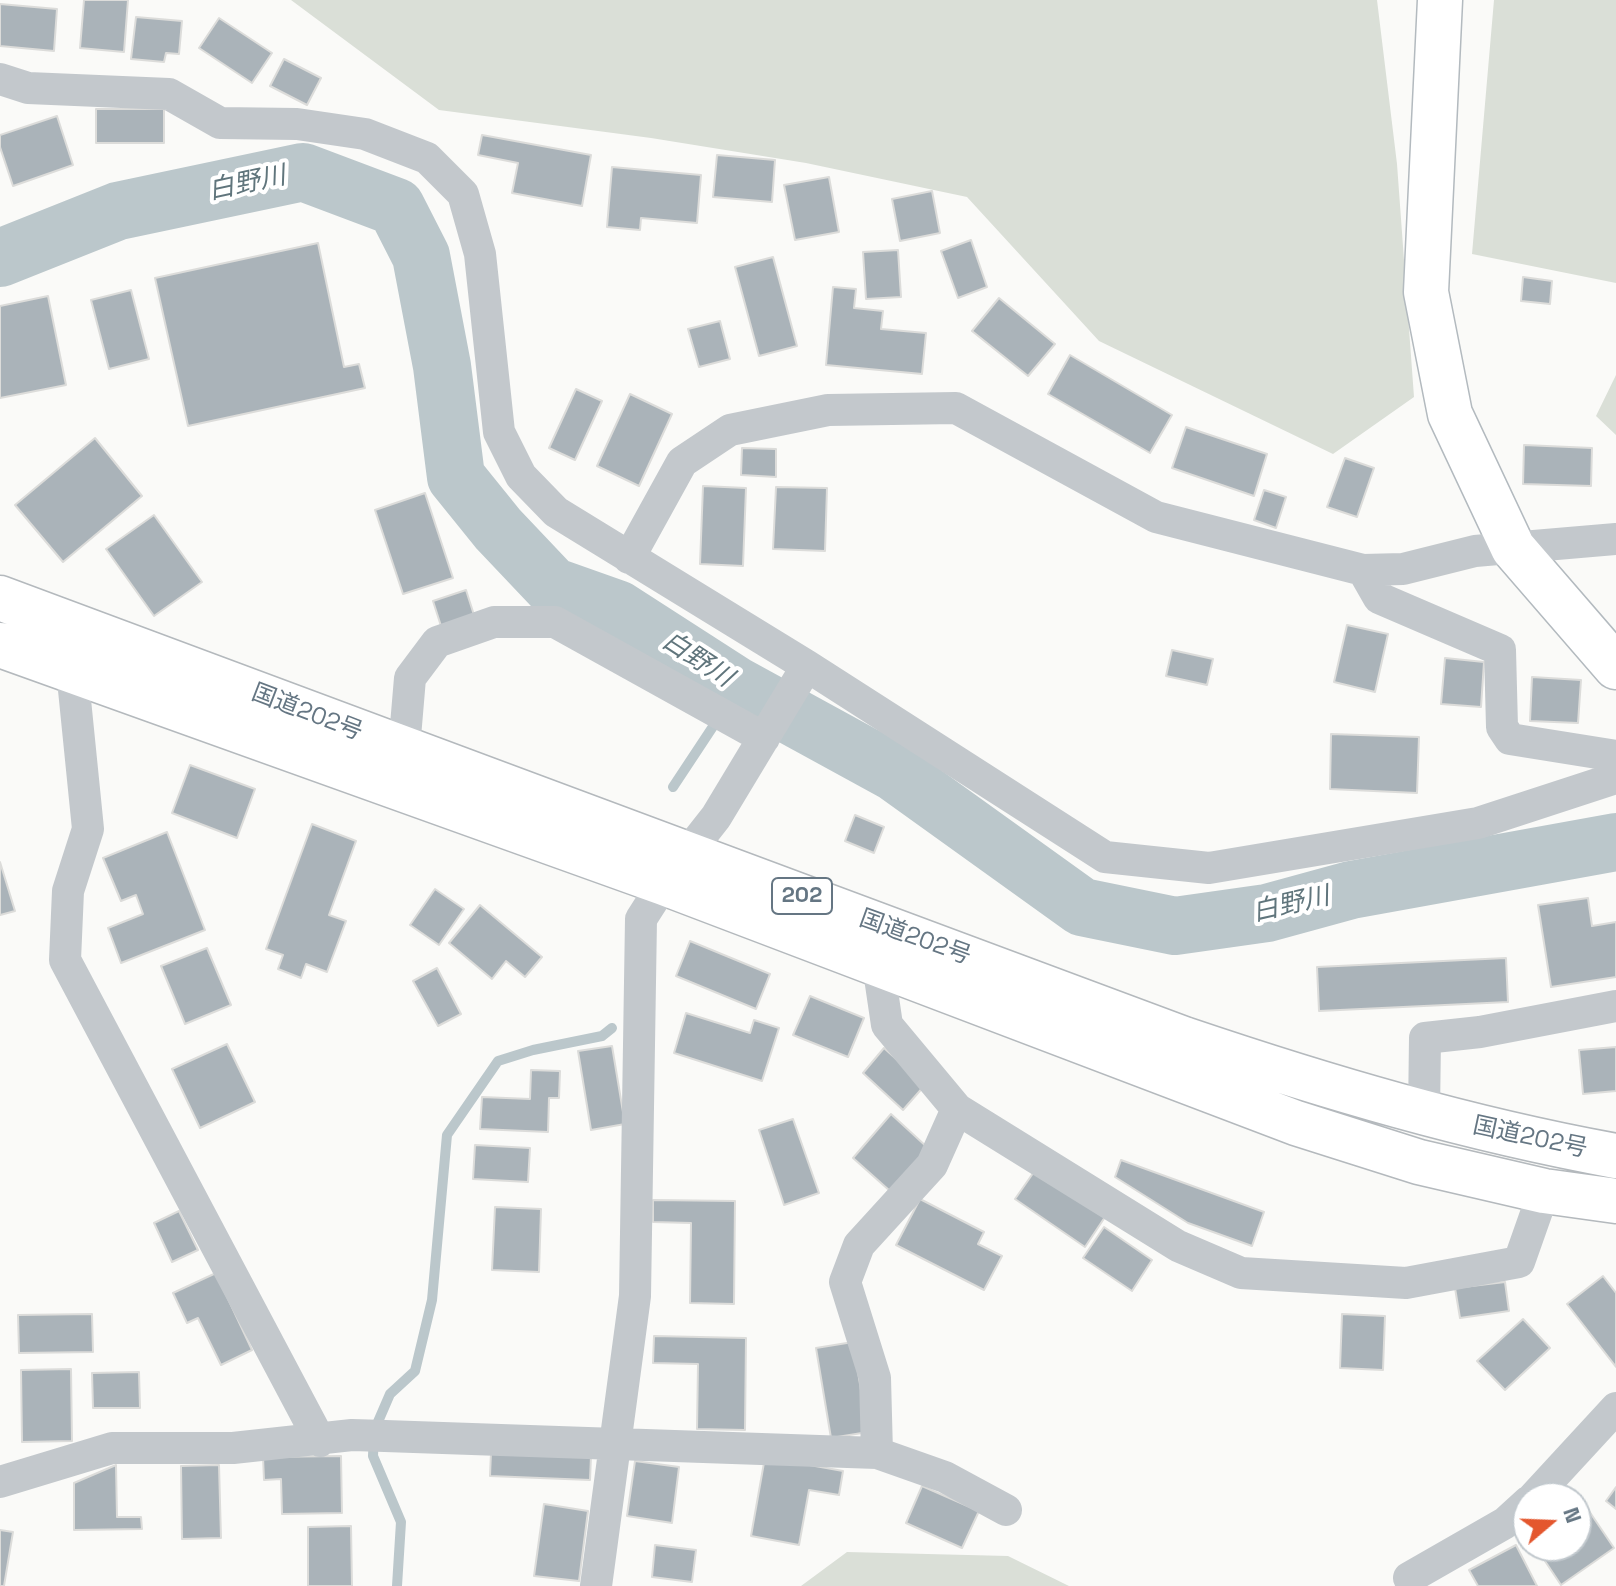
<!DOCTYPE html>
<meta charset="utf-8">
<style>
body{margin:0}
#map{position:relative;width:1616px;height:1586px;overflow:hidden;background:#fafaf8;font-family:"Space Grotesk",sans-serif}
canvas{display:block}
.north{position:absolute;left:1512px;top:1482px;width:80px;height:80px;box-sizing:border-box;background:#fff;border:2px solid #c1c8cd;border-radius:50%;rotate:71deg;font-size:22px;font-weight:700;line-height:32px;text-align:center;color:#657683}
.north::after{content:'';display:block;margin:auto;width:28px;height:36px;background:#e4572e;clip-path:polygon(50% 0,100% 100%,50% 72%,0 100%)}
</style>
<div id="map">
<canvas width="1616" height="1586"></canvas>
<div class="north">N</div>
</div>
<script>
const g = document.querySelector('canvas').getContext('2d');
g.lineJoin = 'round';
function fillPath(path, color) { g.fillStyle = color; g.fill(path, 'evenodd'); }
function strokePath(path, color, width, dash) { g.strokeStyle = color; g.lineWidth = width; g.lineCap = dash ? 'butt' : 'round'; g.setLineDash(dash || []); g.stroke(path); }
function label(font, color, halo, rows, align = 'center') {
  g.font = font + ' "Space Grotesk","Noto Sans JP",sans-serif'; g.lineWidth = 8; g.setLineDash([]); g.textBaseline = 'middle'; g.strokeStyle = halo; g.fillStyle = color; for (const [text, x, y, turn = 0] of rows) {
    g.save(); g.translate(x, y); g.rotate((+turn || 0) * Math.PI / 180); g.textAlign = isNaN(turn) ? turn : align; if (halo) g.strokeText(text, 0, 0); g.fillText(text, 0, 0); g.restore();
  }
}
fillPath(new Path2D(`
 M291 0H1377L1397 164 1414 397 1333 454 1099 341 967 197 806 163 651 138 439 110Z
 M1494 0H1616V283L1472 254Z
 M1616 375V435L1596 416Z
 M847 1552 1008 1556 1069 1586H801Z`), '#dadfd7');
strokePath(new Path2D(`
 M673 787 714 725 735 685
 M397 1586 401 1522 373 1456 374 1431 390 1394 415 1371 432 1300 447 1135 498 1061 533 1050 602 1036 612 1028`), '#bbc7cb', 10);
strokePath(new Path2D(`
 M0 258 118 211 303 172 396 207 421 256 442 366 456 477 498 529 552 586 617 609 735 685 894 772 1082 907 1175 926 1267 913 1351 890 1616 842`), '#bbc7cb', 58);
const building = new Path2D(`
 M84 0H128L124 52 80 48Z
 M0 4 57 9 54 51 0 46Z
 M136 17 182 21 179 54 166 53 164 62 131 59Z
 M219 18 272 53 252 83 199 48Z
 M284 59 321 78 307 105 270 86Z
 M96 109H164V143H96Z
 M57 116 73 165 13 186 0 147V135Z
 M482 135 591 155 582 206 512 193 518 163 478 155Z
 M717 155 775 160 772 202 713 197Z
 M612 167 701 175 697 223 641 218 640 230 607 227Z
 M829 177 839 232 795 240 784 185Z
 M932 191 940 233 900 241 892 199Z
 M971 240 987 287 958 298 941 251Z
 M318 243 344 367 359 364 365 388 188 426 155 278Z
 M898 250 901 297 866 299 863 252Z
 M773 257 797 346 759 356 735 267Z
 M1523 277 1552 281 1550 304 1521 301Z
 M833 287 856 289 854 308 883 311 881 329 926 333 922 374 826 365Z
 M131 290 149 359 109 369 91 300Z
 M48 296 66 385 0 398V306Z
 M999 298 1055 344 1028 376 972 331Z
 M720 321 730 359 699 367 688 329Z
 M1070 355 1172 415 1150 453 1048 394Z
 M576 389 602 401 575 460 549 448Z
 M630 394 672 414 639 486 597 466Z
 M1186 427 1267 454 1254 496 1172 468Z
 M95 438 142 496 63 562 15 505Z
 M1524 445 1592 448 1591 486 1523 484Z
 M742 448 776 449V477L741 475Z
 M1345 458 1374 468 1357 517 1327 507Z
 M703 486 746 488 743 566 700 564Z
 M776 487 827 488 825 551 773 549Z
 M1264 490 1286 497 1276 528 1254 520Z
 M425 493 453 578 403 594 375 510Z
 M154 515 202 582 154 616 106 549Z
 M466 590 474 615 441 626 433 601Z
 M1347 625 1388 634 1375 692 1334 682Z
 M1172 650 1213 659 1207 685 1166 676Z
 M1445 658 1484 662 1481 707 1441 704Z
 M1532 677 1581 680 1578 723 1530 721Z
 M1331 734 1419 737 1417 793 1330 789Z
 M190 765 255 789 237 838 172 813Z
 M855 815 884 827 874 853 845 841Z
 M312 824 356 841 329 915 346 921 327 972 306 964 301 978 278 969 283 955 266 949Z
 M167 832 205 930 121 963 108 928 143 914 136 895 121 901 103 858Z
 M0 862 15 911 0 915Z
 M435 889 464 909 439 945 410 925Z
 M1588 898 1592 926 1616 922V977L1551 987 1538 905Z
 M480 905 542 957 525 977 506 961 492 979 449 943Z
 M690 941 770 974 756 1009 676 976Z
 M207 948 231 1005 185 1024 161 966Z
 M1506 958 1508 1002 1319 1011 1317 967Z
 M437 968 461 1014 438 1026 413 981Z
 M810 996 864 1018 848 1057 793 1035Z
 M686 1013 750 1033 754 1020 779 1028 762 1081 674 1053Z
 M227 1044 255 1102 200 1128 172 1069Z
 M612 1046 625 1124 591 1130 578 1051Z
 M1616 1047V1091L1583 1094 1579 1050Z
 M884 1048 925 1085 903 1110 863 1073Z
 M531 1070 560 1071 559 1098H549L548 1132 480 1129 482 1097 530 1099Z
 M891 1114 928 1148 890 1191 853 1158Z
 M793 1119 819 1193 784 1205 759 1130Z
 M475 1145 530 1148 528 1182 473 1179Z
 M1121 1160 1264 1212 1252 1246 1188 1223 1115 1177Z
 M1036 1169 1105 1217 1085 1247 1015 1199Z
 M920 1199 984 1232 978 1244 1002 1256 984 1290 896 1245Z
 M653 1200 735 1201 734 1304 690 1303 691 1223 653 1222Z
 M495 1207 541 1209 539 1272 492 1270Z
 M179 1211 198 1250 172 1262 154 1223Z
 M1104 1227 1152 1260 1132 1291 1083 1258Z
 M216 1273 252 1350 221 1365 198 1318 187 1323 173 1293Z
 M1603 1276 1616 1293V1367L1567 1304Z
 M1505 1282 1509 1311 1460 1318 1455 1288Z
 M92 1314 93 1352 19 1353 18 1315Z
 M1342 1314 1385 1316 1383 1370 1340 1368Z
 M1523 1319 1550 1348 1505 1390 1477 1361Z
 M654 1336 746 1338 745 1430 697 1429 698 1364 653 1363Z
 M853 1342 868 1432 831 1438 816 1348Z
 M71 1369 72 1441 22 1442 21 1370Z
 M139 1372 140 1408H93L92 1373Z
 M491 1452 591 1456 590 1480 490 1476Z
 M341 1456 342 1513 282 1514 281 1479 264 1480 263 1457Z
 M765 1457 843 1471 839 1495 809 1490 799 1545 751 1536Z
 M635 1461 679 1467 672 1523 627 1516Z
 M116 1465 117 1517H141L142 1529 74 1530V1483Z
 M219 1465 221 1538 182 1539 181 1466Z
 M922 1486 979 1511 962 1548 906 1523Z
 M1616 1487V1509L1606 1501Z
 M544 1504 588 1511 579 1581 534 1576Z
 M1587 1508 1614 1548 1561 1585 1535 1546H1576V1516Z
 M351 1526 352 1586H308V1527Z
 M0 1530 13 1532 4 1586H0Z
 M655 1545 696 1550 692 1582 652 1577Z
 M1516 1545 1537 1586H1478L1469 1570Z`);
fillPath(building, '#aab3b9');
strokePath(building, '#dcdcda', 2);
const secondary = new Path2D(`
 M1440 0 1426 292 1450 414 1513 548 1616 667`);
const highway = new Path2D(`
 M0 598 1184 1039C1326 1087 1468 1129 1616 1156
 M0 645 664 883 1296 1123 1419 1162 1544 1191 1616 1201`);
strokePath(secondary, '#b3babf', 47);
strokePath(highway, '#b4b9bd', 47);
strokePath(new Path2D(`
 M0 79 28 88 169 94 220 123 297 124 365 134 427 158 463 194 480 254 499 432 521 476 556 512 807 666 1105 857 1209 868 1478 823 1616 778
 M629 558 682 462 730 430 828 410 956 408 1156 517 1363 570 1403 569 1475 551 1616 539
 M1363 570 1379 598 1500 650 1502 727 1510 739 1616 756
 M78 652 72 670 88 829 68 891 65 960 320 1441
 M404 749 410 678 437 642 494 622H555L764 738
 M878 964 887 1025 957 1109 1178 1246 1241 1273 1406 1283 1519 1262 1544 1191
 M1424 1114 1425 1038 1480 1032 1616 1006
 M877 1453 875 1378 845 1282 859 1245 932 1165 957 1109
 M0 1482 112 1448H233L352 1435 385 1436 877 1453 945 1477 1006 1510
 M1533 1498 1616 1408
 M1409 1578 1505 1523 1528 1502
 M596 1586 635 1296 641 919 664 883 716 817 807 666`), '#c3c8cc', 32);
strokePath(secondary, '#fff', 44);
strokePath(highway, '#fff', 44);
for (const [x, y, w] of [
 [802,896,60]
]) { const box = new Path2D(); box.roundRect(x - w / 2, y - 18, w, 36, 6); g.fillStyle = '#fff'; g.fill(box); strokePath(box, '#657683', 2); }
label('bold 22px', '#657683', null, [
 ["202",802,896]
]);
label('24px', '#657683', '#fff', [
 ["国道202号",307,713,21],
 ["国道202号",915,938,20],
 ["国道202号",1530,1138,12]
]);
label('italic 26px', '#60757c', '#fff', [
 ["白野川",247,184,-12],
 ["白野川",697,660,33],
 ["白野川",1291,905,-13]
]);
</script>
